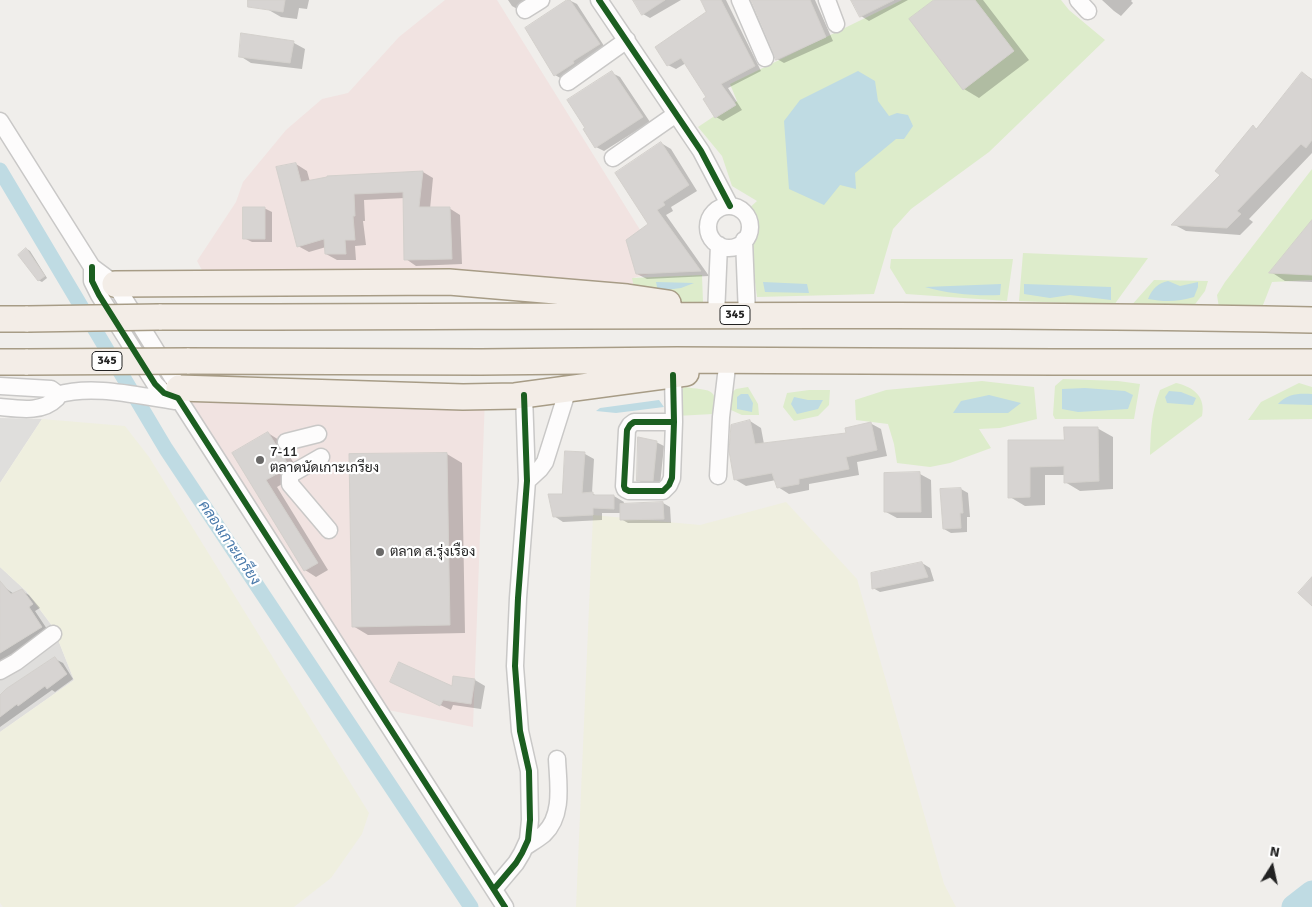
<!DOCTYPE html>
<meta charset="utf-8">
<style>
body{margin:0}
#map{position:relative;width:1312px;height:907px;overflow:hidden;background:#f0eeeb;font-family:Signika,sans-serif}
canvas{display:block}
.north{position:absolute;left:1247px;top:842px;width:50px;height:50px;-webkit-text-stroke:4px #fff;paint-order:stroke;rotate:10deg;font-size:14px;font-weight:700;line-height:20px;text-align:center;color:#222}
.north::after{content:'';display:block;margin:auto;width:18px;height:22px;background:#222;clip-path:polygon(50% 0,100% 100%,50% 72%,0 100%)}
</style>
<div id="map">
<canvas width="1312" height="907"></canvas>
<div class="north">N</div>
</div>
<script>
const g = document.querySelector('canvas').getContext('2d');
g.lineJoin = 'round';
function fillPath(path, color) { g.fillStyle = color; g.fill(path, 'evenodd'); }
function strokePath(path, color, width, dash) { g.strokeStyle = color; g.lineWidth = width; g.lineCap = dash ? 'butt' : 'round'; g.setLineDash(dash || []); g.stroke(path); }
function label(font, color, halo, rows, align = 'center') {
  g.font = font + ' Signika,Sarabun,sans-serif'; g.lineWidth = 4.5; g.setLineDash([]); g.textBaseline = 'middle'; g.strokeStyle = halo; g.fillStyle = color; for (const [text, x, y, turn = 0] of rows) {
    g.save(); g.translate(x, y); g.rotate((+turn || 0) * Math.PI / 180); g.textAlign = isNaN(turn) ? turn : align; if (halo) g.strokeText(text, 0, 0); g.fillText(text, 0, 0); g.restore();
  }
}
fillPath(new Path2D(`
 M0 418 42 419 0 483Z
 M0 567 26 591 53 627 74 680 0 732Z`), '#dfdedc');
fillPath(new Path2D(`
 M445 0H497L665 270 633 278 636 298 209 283 197 261 236 202 243 182 286 130 322 99 348 93 399 37Z
 M179 388 485 397 473 727 378 708Z`), '#f1e3e1');
fillPath(new Path2D(`
 M42 419 125 426 149 457 369 813 362 834 331 878 294 907H3L0 903V732L74 680 53 627 26 591 0 567V483Z
 M786 502 857 579 944 884 956 907H576L593 515 700 525Z`), '#efefdf');
fillPath(new Path2D(`
 M902 0H1061L1069 10 1105 40 989 152 911 209 893 229 874 294 757 297 750 245 754 236V227L752 218 746 211 757 201 732 186 722 156 698 127 737 101 730 84Z
 M1312 169V280L1272 282 1263 305 1236 310 1219 308 1217 295 1225 282Z
 M1023 253 1148 258 1114 305 1019 301Z
 M891 259H1013L1007 301 906 294 890 268Z
 M702 275 703 302H676L635 292 632 278Z
 M1154 280 1208 281 1205 291 1190 311 1130 307Z
 M1063 379 1118 381 1140 384 1134 419H1055L1053 415 1055 386Z
 M982 381 1034 387 1037 419 1000 428 979 429 991 448 950 463 930 467 897 463 894 444 888 424 856 420 855 400 886 390Z
 M1176 383C1194 387 1206 397 1202 416L1150 455C1151 429 1151 414 1160 390Z
 M1299 383 1312 387V419L1248 420 1261 402Z
 M686 387C706 391 721 386 713 414L676 416 680 389Z
 M748 387 758 404 759 415H742L731 410 730 394 736 389Z
 M809 390H830L829 405 818 416 794 421 783 407 787 393Z`), '#ddeccb');
fillPath(new Path2D(`
 M858 71 875 81 878 101 889 116 897 113 908 115 913 126 904 139H896L855 173 856 189 840 185 824 205 789 189 784 121 800 100Z
 M1168 281 1180 286 1198 282V287L1194 297C1178 302 1164 302 1148 299 1152 289 1158 283 1168 281Z
 M656 282 694 283 681 288 658 291Z
 M763 282 807 284 809 293 765 292Z
 M1001 284 1000 295C975 296 949 294 925 287Z
 M1024 284 1111 287V300L1070 295 1050 298 1024 294Z
 M1085 388 1125 391 1133 395 1128 409 1078 412 1062 409V389Z
 M1169 391 1181 392 1196 398 1193 405 1167 403 1165 397Z
 M741 394H748L753 403 752 412 737 409V397Z
 M1312 394V405L1278 404C1287 394 1298 393 1312 394Z
 M989 395 1021 403 1008 413H953L961 401Z
 M794 397 808 400H823L818 409 797 414 791 404Z
 M659 400 664 407 616 413 596 411 600 408Z`), '#bfdbe3');
fillPath(new Path2D(`
 M265 0H309L307 9 299 8 297 19 281 17 267 9Z
 M508 0H535L519 10 512 6Z
 M569 0 577 4 606 49 562 79 555 75Z
 M634 0H681L650 18 643 14Z
 M702 0H726L761 71 728 88 742 110 723 121 716 117 708 97 686 63 676 69 668 65 708 13Z
 M752 0H815L833 41 784 63 777 59Z
 M853 0H908L869 21 861 16Z
 M936 0H983L1029 60 979 98 964 89Z
 M1102 0H1132L1131 1 1133 3 1121 16 1114 11Z
 M242 35 294 43 305 49 302 69 251 63 240 56Z
 M612 73 620 77 650 122 604 151 596 147Z
 M1303 74 1312 79V153L1249 219 1253 222 1240 235 1186 231 1173 224 1222 174 1253 127 1257 129Z
 M661 143 671 149 697 191 671 207 673 211 666 215 709 276 647 279 637 274 650 224Z
 M296 164 307 171 310 182 423 172 433 178 430 209 449 208 460 215 462 264 416 266 406 259 405 198 364 200 365 221H363L366 245 355 246 356 260H337L326 254V247L309 252 298 246Z
 M264 208 272 212V242H252L244 238Z
 M1312 222V282L1285 281 1271 272Z
 M27 249 30 251 47 278 42 282 38 280Z
 M750 421 761 428 764 444 848 434 870 423 881 429 887 456 857 462 859 475 809 484V490L789 494 778 487 776 480 746 486 736 480Z
 M1097 428 1113 437V489L1080 491 1065 482V475H1045V505L1025 506 1010 497 1009 442 1065 441Z
 M268 433 279 440 299 471 294 477 277 487 328 570 316 577 305 570 233 453Z
 M656 442 664 446 660 485H645L638 480Z
 M566 452 585 454 594 459 592 493 597 496H614L624 502 623 505 663 503 670 507 671 523H628L621 519V513H602V520L563 522 554 516 563 495Z
 M447 454 462 463 465 633 368 635 353 626 350 456Z
 M920 474 931 480 932 518H897L886 512Z
 M961 489 968 493 970 517H967V532L951 533 944 529Z
 M922 563 930 568 934 581 880 592 873 588Z
 M0 587H4L14 594 22 591 29 595 40 608 35 611 49 632 0 661Z
 M55 659 63 663 73 679 55 692 52 690 0 727V696Z
 M475 680 485 686 481 709 453 705 451 710 391 682 453 688Z`), '#0003');
strokePath(new Path2D(`
 M0 170 166 449 471 907`), '#bfdbe3', 15);
strokePath(new Path2D(`
 M1294 907 1312 893`), '#bfdbe3', 25);
const building = new Path2D(`
 M248 0H285L283 12 248 7Z
 M567 0H570L600 44 573 61 574 63 554 76 525 28Z
 M633 0H665L642 15Z
 M701 0H721L755 66 721 84 736 105 715 118 703 99 706 97 681 58 667 66 655 47 706 12Z
 M751 0H810L826 37 776 60Z
 M851 0H894L860 17Z
 M934 0H975L1014 51 963 90 909 19Z
 M241 33 294 41 290 63 239 57Z
 M612 71 643 117 595 148 583 129 585 128 567 100Z
 M1302 72 1312 80V140L1306 148 1301 144 1237 211 1241 214 1227 228 1171 225 1220 175 1215 171 1253 125 1256 129Z
 M661 142 689 185 663 202 665 205 657 210 701 271 636 274 626 240 648 224 615 173Z
 M296 163 301 182 327 177V176L423 171 419 207H450L452 259 404 260 403 192 354 194 355 216H353L355 240H345L346 254H325L324 239 297 247 276 167Z
 M243 207H265V239H243Z
 M1312 220V275L1269 273Z
 M26 248 45 276 38 281 18 255Z
 M750 420 755 444 846 433 845 428 871 422 877 450 846 457 849 469 799 479V484L777 488 772 473 734 480 729 451 731 425Z
 M1064 427H1098L1099 481 1064 483V466L1030 467V497L1008 498V440H1064Z
 M268 432 288 464 282 471 266 480 318 563 304 571 232 453Z
 M638 437 657 441 653 481H637Z
 M565 451 585 452 582 493 593 492V495H614V509L593 508V515L553 517 548 494H562Z
 M447 453 450 625 352 627 349 454Z
 M920 472 921 512H884V473Z
 M961 488 963 513H960L961 528 943 529 940 489Z
 M663 502 664 519 620 520V504Z
 M922 562 928 577 872 589 871 573Z
 M1312 577V606L1298 593Z
 M0 581 11 594 22 589 33 604 29 607 42 627 0 653Z
 M55 657 67 674 47 689 45 686 18 706 17 704 0 717V695L6 689Z
 M399 662 452 686 453 676 475 679 471 704 443 700 440 706 390 682Z`);
fillPath(building, '#d7d4d2');
strokePath(building, '#d3d0cc', 1);
const street = new Path2D(`
 M599 0 701 151 730 206
 M740 0 765 58
 M827 0 836 24
 M1078 0 1088 11
 M525 10 541 0
 M568 82 627 40
 M0 121 92 267 115 284 179 388 178 398
 M613 158 676 114
 M708 227a21 21 0 1 1 42 0a21 21 0 1 1-42 0Z
 M744 240 747 315
 M92 267V281L99 295 155 384 164 393 178 398 505 907
 M716 315 719 245
 M673 375 674 422 672 478 669 485 663 491H629L625 489 624 486 627 430 630 425 634 422H674
 M0 386 51 389 55 392 57 398C42 413 20 409 0 407
 M57 395C93 384 138 396 175 401
 M286 442 318 434
 M321 457 293 473 290 477V484L329 530
 M718 476 721 417 727 367
 M527 481 540 469 545 462 568 389
 M0 671 16 662 53 634
 M525 847C531 843 538 839 544 834 564 815 558 783 557 759
 M494 889 516 863 522 853 528 840 530 820 529 771 520 731 515 666 518 598 527 481 524 395`);
const primary = new Path2D(`
 M115 284 449 282 627 297 668 303
 M159 317C543 317 928 312 1312 320
 M0 319H28
 M187 361 481 362 677 360 1053 362H1312
 M0 362H28
 M179 388 463 397 515 396 686 373`);
strokePath(street, '#c9c8c7', 19);
strokePath(primary, '#a79c86', 28);
strokePath(street, '#fdfcfc', 16);
strokePath(primary, '#f3ede7', 25);
const primaryBridge = new Path2D(`
 M28 319 159 317
 M28 362 187 361`);
strokePath(primaryBridge, '#a79c86', 28, []);
strokePath(primaryBridge, '#f3ede7', 25);
strokePath(new Path2D(`
 M599 0 701 151 730 206
 M92 267V281L99 295 155 384 164 393 178 398 505 907
 M673 375 674 422 672 478 669 485 663 491H629L625 489 624 486 627 430 630 425 634 422H674
 M494 889 516 863 522 853 528 840 530 820 529 771 520 731 515 666 518 598 527 481 524 395`), '#1b5e20', 6);
for (const [x, y, r, color] of [
 [260,460,5,"#6a6968"],
 [380,552,5,"#6a6968"]
]) { const dot = new Path2D(); dot.arc(x, y, r, 0, 2 * Math.PI); g.fillStyle = color; g.fill(dot); strokePath(dot, '#fff', 2); }
for (const [x, y, w] of [
 [735,315,30],
 [107,361,30]
]) { const box = new Path2D(); box.roundRect(x - w / 2, y - 9.5, w, 19, 4); g.fillStyle = '#fff'; g.fill(box); strokePath(box, '#222', 1); }
label('bold 12px', '#222', null, [
 ["345",735,315],
 ["345",107,361]
]);
label('14px', '#222', '#fff', [
 ["7-11",270,452],
 ["ตลาดนัดเกาะเกรียง",270,468],
 ["ตลาด ส.รุ่งเรือง",390,552]
], 'left');
label('italic 15px', '#4a7aab', '#fff', [
 ["คลองเกาะเกรียง",229,543,56]
]);
</script>
